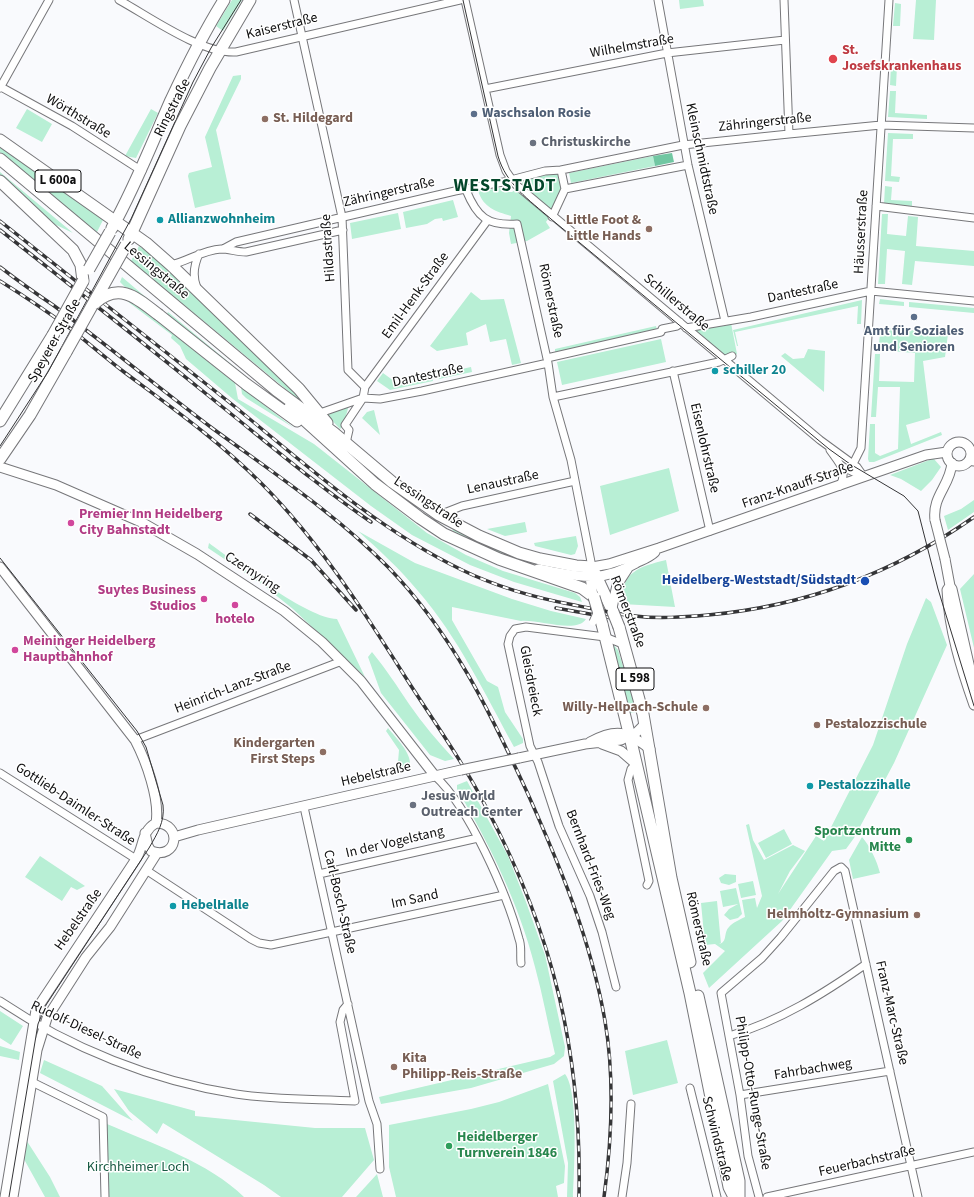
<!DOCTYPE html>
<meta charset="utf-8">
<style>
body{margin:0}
canvas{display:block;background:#f9fafd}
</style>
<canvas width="974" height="1197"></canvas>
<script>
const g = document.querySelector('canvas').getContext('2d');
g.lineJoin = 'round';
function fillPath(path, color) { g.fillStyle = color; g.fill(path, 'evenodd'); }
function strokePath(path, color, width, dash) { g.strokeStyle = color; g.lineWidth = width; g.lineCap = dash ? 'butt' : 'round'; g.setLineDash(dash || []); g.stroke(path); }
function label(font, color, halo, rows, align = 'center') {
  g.font = font + ' "Source Sans 3",sans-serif'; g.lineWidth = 3; g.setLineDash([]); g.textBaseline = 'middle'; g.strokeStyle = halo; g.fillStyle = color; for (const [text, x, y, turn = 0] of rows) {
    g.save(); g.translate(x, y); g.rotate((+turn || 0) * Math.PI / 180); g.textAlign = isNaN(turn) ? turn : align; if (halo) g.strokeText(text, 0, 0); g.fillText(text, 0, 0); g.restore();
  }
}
fillPath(new Path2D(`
 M232 0H242L223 31 216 26Z
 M679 0H703L704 6 680 9Z
 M916 0H936L934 40 913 39Z
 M895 3 901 4 900 26H893Z
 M891 65 897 66 896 86 890 85Z
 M241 75V79L216 130 231 199 195 208 188 176 189 173 212 167 205 137 233 76Z
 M890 91H896L895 113 927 115V119L888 117Z
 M27 109 52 124 42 142 16 128Z
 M151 109 158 113 136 158 125 156Z
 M888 133 913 134V139H893L891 176 900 177 899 182 885 181Z
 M0 147 104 218 97 232 37 185 0 152Z
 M653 156 655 166 571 183 569 173Z
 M0 172 73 233 52 223 0 176Z
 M560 173C564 195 559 204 546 222L550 228 527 241 511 244 509 233 511 216C495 211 484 208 478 191L500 188 505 192H512L522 185V179Z
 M885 186 892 187 891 200 912 201V206L884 204Z
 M453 200 458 217 443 221 442 218 435 219 427 224 406 228 403 212Z
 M398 213 401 229 352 239 350 223Z
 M882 214H888L887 234 906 236 908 216 918 217 916 246 974 251V266L915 261 912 285 902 284 905 251 887 249 885 284H878Z
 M139 246 146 250 310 405 307 406 294 396 131 261Z
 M122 277 155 305 134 290 125 287 120 282Z
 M471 292 481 300 504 299 521 363 512 365 506 339 490 342 486 324 466 333 468 345 437 351 430 346Z
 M880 299 904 302V306L879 304Z
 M862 300 861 324H857L858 306 735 332 738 346H737L733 330Z
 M127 301 138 306 235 383 238 399 314 444 427 533 466 555 503 571 575 593 580 597 582 602 514 582 470 565 412 535 371 506 233 399 186 359 180 346 171 338 172 335Z
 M909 302 974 308V313L909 307Z
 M168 312 248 378 167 314Z
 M731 323 737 354 727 358 691 328Z
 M656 326 657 330 555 353V349Z
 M881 327 948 334 945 357 923 361 930 418 906 425 911 444 941 432 942 435 874 462H869L868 459 870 424H875V453L880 456 898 449 900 387H878L876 417H871L875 354H880L879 381 914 382 915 353 878 350Z
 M661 339 666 362 562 385 557 362Z
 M808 349 825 351 824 392 781 356 785 353 793 359 804 358Z
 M471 367 472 372 439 379 438 374Z
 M383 373 398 384 432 376 433 381 390 390 377 381Z
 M241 387 294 428 246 398 242 394Z
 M349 405 343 426 340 429 326 414Z
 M374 410 380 435 362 418 367 412Z
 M932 459H934L941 467 932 480 921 491 901 479 890 475Z
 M669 468 679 511 610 535 600 486Z
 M974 500V512L948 530 944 516 961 509Z
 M525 522 527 532 505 536 487 529Z
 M452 526 556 567 498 552 453 531Z
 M358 531 415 563 512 599 551 611 586 619C577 634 537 619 521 621L452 607V620L487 681 498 687 505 712 523 739V743L514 747C485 694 458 637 418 591 400 569 379 550 358 531Z
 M576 536 578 546 575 554 571 555 535 546 534 543Z
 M209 543C235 562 308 619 337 619L365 677 293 609 263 585 208 548Z
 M666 560 675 607 622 604C621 572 638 567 666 560Z
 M974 574V648L960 589Z
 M926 598 931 602 947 645 894 763 854 838 846 849 832 851 782 921 709 988 703 973 725 951 715 944 705 945 701 903 717 901 721 944H719C728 942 723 933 729 927 732 923 741 919 745 917L742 900 755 898 757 908 762 896 746 825 749 824 753 840 764 860 793 845 805 851 790 871 778 894 816 836 824 841 873 745 907 644Z
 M613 644 618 650 637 712 629 713Z
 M372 652C386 669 397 686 409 704 423 724 438 742 454 759L445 761 430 755 381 693 368 657Z
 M388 728C396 738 411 752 410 765L403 772 358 782 357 777 375 773 382 775 389 773 398 762 399 750 386 731Z
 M467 781 508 856 526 902 545 955 565 1047 564 1056 554 1064 471 1088 381 1104 379 1097 550 1057 555 1054C548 1025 543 996 535 967 519 904 490 845 457 789V785Z
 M784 829 792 844 766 858 758 843Z
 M862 837C870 846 877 861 880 873L853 879 849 860Z
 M40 856 85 886 77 890 71 887 62 901 25 877Z
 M725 874 736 875V882L729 885 721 883 719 878Z
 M753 881 756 895 741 898 738 884Z
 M736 888 742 914 738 918 730 920 724 915 729 909 738 904 723 907 720 891Z
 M0 1011 23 1026 11 1045 0 1038Z
 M667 1040 678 1083 633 1095 625 1051Z
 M0 1046 20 1052 19 1060 0 1056Z
 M44 1060 102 1086 133 1121 40 1073Z
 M565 1074C579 1091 574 1173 573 1197H567L568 1163 553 1081Z
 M548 1084 565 1166 564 1183 556 1186 558 1197H396L389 1167V1125L471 1109 499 1102Z
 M114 1089 195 1111V1116L315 1128H365L374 1160 342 1197H281L264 1185 163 1123 157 1134 129 1111Z
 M107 1124C151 1143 210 1163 244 1197H108Z
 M23 1135 50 1177 60 1197H45L20 1152Z
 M377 1174 383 1197H356Z`), '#b8efd5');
fillPath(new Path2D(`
 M672 153 674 162 655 166 653 156Z`), '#71c7a2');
const street = new Path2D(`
 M119 0C150 17 201 54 236 52L460 0
 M294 0 342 217 348 370 365 387 363 398 345 425 349 430 346 443
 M465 0 500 155 506 171 515 184 820 440 857 467 864 477
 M658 0 688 165 725 321
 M784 0 789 134
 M1 87 72 126 142 171
 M0 88 49 0
 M485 89 667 53 785 40
 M688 165 565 189 561 170 683 145 789 134 881 125 974 128
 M466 190C477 217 487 226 517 224L548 363 553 397 571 460 592 567
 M876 206 974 218
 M552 217 565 189
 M223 249 236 242 455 191 503 182 545 171 561 170
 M171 265C188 261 203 250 221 249 229 249 237 252 246 252L343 230
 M197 288C192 276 194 265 199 254
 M686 328 751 317 871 291 974 301
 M547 358 661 332 662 329 677 326 680 322
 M673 371 710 531
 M365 387 487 221
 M553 397 719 362 732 356
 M320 413 363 398 380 399 422 391 548 363
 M830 450C839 463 848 470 840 486
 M968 461 974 462
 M853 464 861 448 889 0
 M843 467 864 477
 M439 515 462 506 575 481
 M135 740 342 661
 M636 764 631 769 628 780 649 881 647 885
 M0 773 136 859
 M435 776C469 807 507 894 519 939 522 946 520 955 521 963
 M304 807 369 1101 377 1124 380 1169
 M146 870 251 939 259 943 271 945 504 895
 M319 874 478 838
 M616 987 602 932 590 896 559 826 538 762 530 746 508 644 510 636 515 629 526 627 605 637 625 645
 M0 1001C70 1048 153 1081 236 1094 275 1100 316 1099 355 1101L340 1022 343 1010 348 1004
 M729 1036C780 1021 823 994 866 964
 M32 1082 103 1117 105 1197
 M690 1088 717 1197
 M740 1095 890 1071
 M622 1197 627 1163 631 1104
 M759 1197 748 1156 740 1095 721 993 762 958 781 937 834 871 841 867 845 871 918 1197
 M767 1197 974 1152`);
const secondary = new Path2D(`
 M947 454a12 12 0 1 1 24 0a12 12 0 1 1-24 0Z
 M0 467 56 485 143 523 197 554 284 611 322 642 361 681 435 776
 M935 520C932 496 950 486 952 463
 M945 559 950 586 952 589 974 686
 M0 567 135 740C146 761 160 799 156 823
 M538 569C578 576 600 584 636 563 642 560 650 557 655 552
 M949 587 947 590C949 630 961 668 974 705
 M593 596 590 577 592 567 609 564 659 548 926 455 947 452
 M612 608 617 585 628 568
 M590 742C616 728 627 731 650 749
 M602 744 621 751 636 764
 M519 758 585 744 621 740 637 732 645 724
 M174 837 198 830 461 770
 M5 1197 36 1010 136 859C144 847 141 831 156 823 183 823 178 861 151 851L148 846 145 833
 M13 1197 37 1050 47 1018 86 957 110 927 157 853`);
const primary = new Path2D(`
 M0 140 146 243 171 265 299 389 327 423
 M0 159 276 390 334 433 392 482 439 515 479 536 519 553 540 559 576 566 592 567 613 612
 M0 181 73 250 81 265 83 281
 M112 228C135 187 152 143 171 100 187 66 204 32 224 0
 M129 239 180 126 210 68 250 0
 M159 315 246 384 297 421
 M290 407 375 484 420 518 444 534 499 559 582 588 594 597
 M0 421 53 335
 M0 459 30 415 66 352
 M602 624 630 737 690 993 729 1187 734 1197
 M619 627 643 714 671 878 690 962
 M698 996 739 1181V1197`);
strokePath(street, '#77777a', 9);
strokePath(secondary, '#77777a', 11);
strokePath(primary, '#77777a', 13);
strokePath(street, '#fff', 7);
strokePath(secondary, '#fff', 9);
strokePath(primary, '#fff', 11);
strokePath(new Path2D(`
 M463 0 498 156C506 184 529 200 551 219L829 449 850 464 904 496 918 511 938 589 974 706
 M0 446 48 372 131 219 193 82 211 48 241 0
 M0 558 137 731 146 747 163 805C165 822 157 834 149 848L46 1005 38 1024 9 1197`), '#353537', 1);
const rail = new Path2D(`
 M0 221C78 283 156 344 234 406 306 465 377 529 462 570 497 587 536 598 574 605 594 609 615 614 635 616 659 619 684 617 708 615 806 606 894 573 974 517
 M0 230C74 288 147 346 220 405 270 445 318 486 371 522
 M0 267C17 280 35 293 53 305 107 345 159 388 212 428 272 472 336 514 388 567 452 633 489 710 527 792 560 866 591 940 605 1021 615 1080 612 1138 604 1197
 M0 281C24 296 48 312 71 329 88 343 106 358 124 372 171 407 219 441 261 483 319 541 363 610 406 678 434 722 464 763 487 809 554 935 582 1055 579 1197
 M250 514 311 560 356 610
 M556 608 612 618`);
strokePath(rail, '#353537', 3.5);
strokePath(rail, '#fff', 2, [6]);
const streetBridge = new Path2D(`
 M593 622 598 611`);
const secondaryBridge = new Path2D(`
 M935 520 945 559
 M461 770 519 758`);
const primaryBridge = new Path2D(`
 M89 269 110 232
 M95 303C120 281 138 299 159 315
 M53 335 83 281
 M66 352 126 245
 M594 597 602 624
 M613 612 619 627`);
strokePath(streetBridge, '#77777a', 9, []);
strokePath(secondaryBridge, '#77777a', 11, []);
strokePath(primaryBridge, '#77777a', 13, []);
strokePath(streetBridge, '#fff', 7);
strokePath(secondaryBridge, '#fff', 9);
strokePath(primaryBridge, '#fff', 11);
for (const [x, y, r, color] of [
 [833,59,5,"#e0444e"],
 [474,114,4,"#5c6f8a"],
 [265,119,4,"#8d6e63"],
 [533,143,4,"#6b7280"],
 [160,220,4,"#0f9aa8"],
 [649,229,4,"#8d6e63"],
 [914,317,4,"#5c6f8a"],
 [715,371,4,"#0f9aa8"],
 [71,523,4,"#d1479c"],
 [865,581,5,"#1a4fb4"],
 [204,599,4,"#d1479c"],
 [235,605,4,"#d1479c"],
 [15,650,4,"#d1479c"],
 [706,708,4,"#8d6e63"],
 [817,725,4,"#8d6e63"],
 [323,752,4,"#8d6e63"],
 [810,786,4,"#0f9aa8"],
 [413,805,4,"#6b7280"],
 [909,840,4,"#2e9e5b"],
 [173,906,4,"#0f9aa8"],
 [917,915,4,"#8d6e63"],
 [394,1067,4,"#8d6e63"],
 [449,1146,4,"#2e9e5b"]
]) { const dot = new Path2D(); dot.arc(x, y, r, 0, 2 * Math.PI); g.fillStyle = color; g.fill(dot); strokePath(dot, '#fff', 1.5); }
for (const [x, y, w] of [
 [58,181,46],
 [635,679,38]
]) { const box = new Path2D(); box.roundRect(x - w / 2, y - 11, w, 22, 3); g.fillStyle = '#fff'; g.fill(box); strokePath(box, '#0f0f10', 1); }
label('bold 13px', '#0f0f10', null, [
 ["L 600a",58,181],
 ["L 598",635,679]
]);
label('14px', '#0f0f10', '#fff', [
 ["Kaiserstraße",282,27,-14],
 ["Wilhelmstraße",632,47,-10],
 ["Ringstraße",173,108,-63],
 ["Wörthstraße",78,117,31],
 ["Zähringerstraße",765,123,-6],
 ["Kleinschmidtstraße",701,159,78],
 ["Zähringerstraße",389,193,-13],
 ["Häusserstraße",862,232,-87],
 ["Hildastraße",329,248,-94],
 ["Lessingstraße",156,271,40],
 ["Dantestraße",803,292,-12],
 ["Emil-Henk-Straße",416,296,-54],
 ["Römerstraße",550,301,78],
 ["Schillerstraße",676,303,40],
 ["Speyerer Straße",55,341,-61],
 ["Dantestraße",428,376,-12],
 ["Eisenlohrstraße",704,448,77],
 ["Lenaustraße",503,483,-12],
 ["Franz-Knauff-Straße",798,486,-19],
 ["Lessingstraße",428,503,34],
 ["Czernyring",252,573,33],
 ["Römerstraße",627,612,69],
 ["Gleisdreieck",530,681,79],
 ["Heinrich-Lanz-Straße",233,688,-21],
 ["Hebelstraße",376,775,-13],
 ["Gottlieb-Daimler-Straße",75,805,33],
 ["In der Vogelstang",395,843,-13],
 ["Bernhard-Fries-Weg",590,865,69],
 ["Im Sand",415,900,-12],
 ["Carl-Bosch-Straße",339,902,77],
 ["Hebelstraße",79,920,-55],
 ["Römerstraße",698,929,77],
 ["Franz-Marc-Straße",891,1013,77],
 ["Rudolf-Diesel-Straße",86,1031,25],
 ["Fahrbachweg",813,1070,-9],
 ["Philipp-Otto-Runge-Straße",752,1093,80],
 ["Schwindstraße",716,1139,76],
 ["Feuerbachstraße",867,1162,-13]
]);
label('bold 14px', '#be3a42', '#fff', [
 ["St.",842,51],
 ["Josefskrankenhaus",842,67]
], 'left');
label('bold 14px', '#4e5e75', '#fff', [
 ["Waschsalon Rosie",482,114],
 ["Amt für Soziales",914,332,"center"],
 ["und Senioren",914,348,"center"]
], 'left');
label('bold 14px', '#785e54', '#fff', [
 ["St. Hildegard",273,119,"left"],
 ["Little Foot &",641,221],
 ["Little Hands",641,237],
 ["Willy-Hellpach-Schule",698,708],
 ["Pestalozzischule",825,725,"left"],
 ["Kindergarten",315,744],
 ["First Steps",315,760],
 ["Helmholtz-Gymnasium",909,915],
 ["Kita",402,1059,"left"],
 ["Philipp-Reis-Straße",402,1075,"left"]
], 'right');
label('bold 14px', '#5b616d', '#fff', [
 ["Christuskirche",541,143],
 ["Jesus World",421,797],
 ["Outreach Center",421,813]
], 'left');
label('bold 14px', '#0d838f', '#fff', [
 ["Allianzwohnheim",168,220],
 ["schiller 20",723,371],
 ["Pestalozzihalle",818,786],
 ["HebelHalle",181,906]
], 'left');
label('bold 14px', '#b23c85', '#fff', [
 ["Premier Inn Heidelberg",79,515],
 ["City Bahnstadt",79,531],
 ["Suytes Business",196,591,"right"],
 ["Studios",196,607,"right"],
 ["hotelo",235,620,"center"],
 ["Meininger Heidelberg",23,642],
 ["Hauptbahnhof",23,658]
], 'left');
label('bold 14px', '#164399', '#fff', [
 ["Heidelberg-Weststadt/Südstadt",856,581]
], 'right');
label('bold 14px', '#27864d', '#fff', [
 ["Sportzentrum",901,832],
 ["Mitte",901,848],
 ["Heidelberger",457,1138,"left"],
 ["Turnverein 1846",457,1154,"left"]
], 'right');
label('14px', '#175a42', '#fff', [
 ["Kirchheimer Loch",138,1168]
]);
g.letterSpacing = '1px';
label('bold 18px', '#04472b', '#fff', [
 ["WESTSTADT",505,187]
]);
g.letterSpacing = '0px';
</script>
